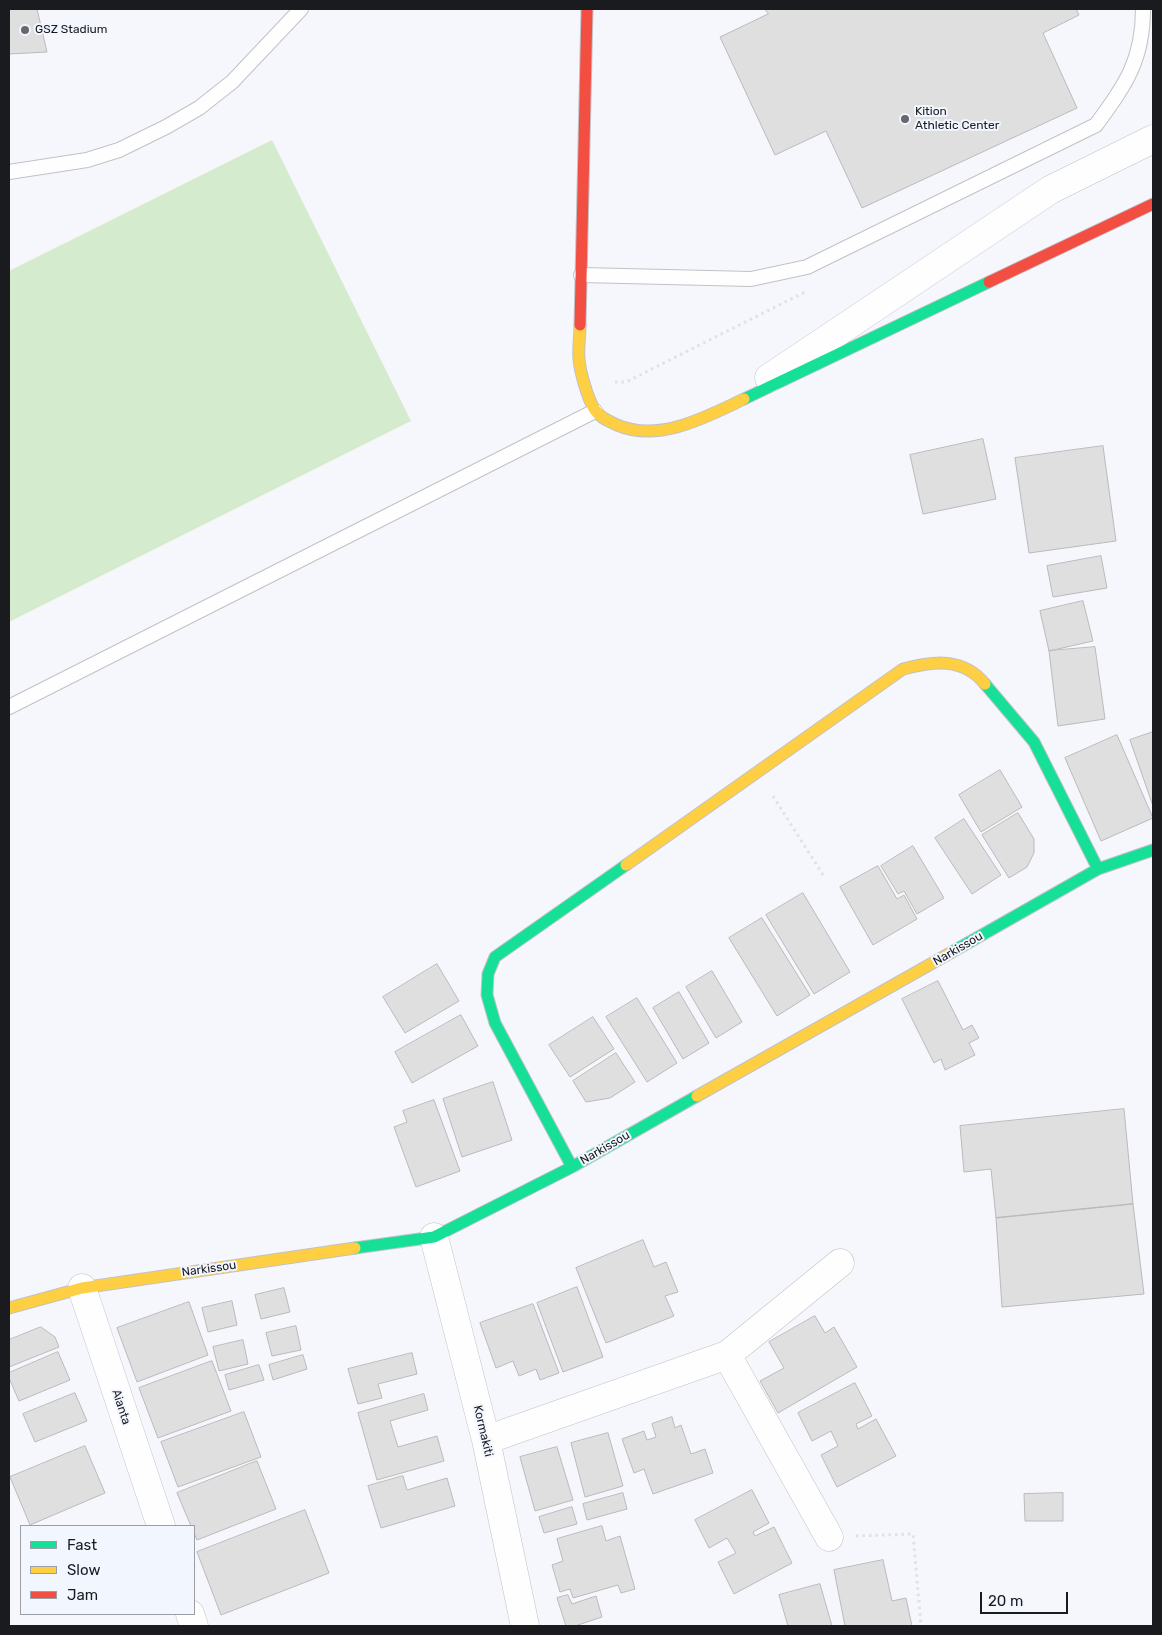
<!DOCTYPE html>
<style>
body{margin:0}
#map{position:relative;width:1162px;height:1635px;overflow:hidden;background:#f5f7fc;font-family:Rubik,sans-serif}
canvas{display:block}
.frame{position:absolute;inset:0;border:10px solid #1a1b1f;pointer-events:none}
.legend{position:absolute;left:20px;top:1525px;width:175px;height:90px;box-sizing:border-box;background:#f2f6ff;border:1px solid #9c9ea5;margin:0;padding:6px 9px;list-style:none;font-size:15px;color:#1a1b1f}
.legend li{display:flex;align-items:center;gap:10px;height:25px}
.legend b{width:25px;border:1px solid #9c9ea5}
.scale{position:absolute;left:980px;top:1592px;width:88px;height:22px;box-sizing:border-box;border:2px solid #1a1b1f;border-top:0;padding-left:6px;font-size:15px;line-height:18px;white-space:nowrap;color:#1a1b1f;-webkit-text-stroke:4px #f2f6ff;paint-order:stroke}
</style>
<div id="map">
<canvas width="1162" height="1635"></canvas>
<div class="frame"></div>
<ul class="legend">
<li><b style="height:6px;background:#16e098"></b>Fast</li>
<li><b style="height:6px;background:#ffcf43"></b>Slow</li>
<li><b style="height:6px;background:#f24e42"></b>Jam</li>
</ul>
<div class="scale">20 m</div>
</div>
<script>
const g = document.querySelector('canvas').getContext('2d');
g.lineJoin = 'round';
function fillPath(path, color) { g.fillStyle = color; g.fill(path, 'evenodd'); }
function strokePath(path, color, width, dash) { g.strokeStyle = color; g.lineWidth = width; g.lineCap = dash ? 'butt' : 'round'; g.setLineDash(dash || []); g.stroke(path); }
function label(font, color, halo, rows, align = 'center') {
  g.font = font + ' Rubik,sans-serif'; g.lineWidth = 4; g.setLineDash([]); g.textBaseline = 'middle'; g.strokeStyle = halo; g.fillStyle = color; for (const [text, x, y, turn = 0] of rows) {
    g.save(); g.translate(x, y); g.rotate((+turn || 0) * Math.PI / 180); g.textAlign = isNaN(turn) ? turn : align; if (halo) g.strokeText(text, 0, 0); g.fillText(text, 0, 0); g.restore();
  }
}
fillPath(new Path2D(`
 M272 140 411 421 9 622V271Z`), '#d5ebce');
const building = new Path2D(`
 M9 9H37L47 52 9 54Z
 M765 9H1076L1079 15 1043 33 1077 108 862 208 826 131 775 155 720 37 768 14Z
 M983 439 996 499 923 514 910 455Z
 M1103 446 1116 541 1029 553 1015 458Z
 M1101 556 1107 588 1053 597 1047 566Z
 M1083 601 1093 641 1049 651 1040 611Z
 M1095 647 1105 719 1058 726 1049 651Z
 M1153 732V806L1130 740Z
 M1117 735 1153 818 1101 841 1065 758Z
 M1000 770 1022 807 981 832 959 795Z
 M1018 813 1034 839V853L1027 867 1009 878 982 835Z
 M964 819 1001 875 972 894 935 838Z
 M913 846 944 898 917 914 904 891 898 894 881 866Z
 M878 866 897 899 904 895 917 919 873 945 840 887Z
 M803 893 850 972 814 994 766 915Z
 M762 918 810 995 777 1016 729 938Z
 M437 964 459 1001 405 1033 383 997Z
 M712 971 742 1022 716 1038 686 987Z
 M938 981 963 1030 972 1025 979 1038 969 1043 975 1055 945 1070 941 1059 934 1063 902 999Z
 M679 992 709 1043 683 1059 653 1008Z
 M637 998 677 1063 647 1082 606 1017Z
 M461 1015 478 1046 412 1083 395 1052Z
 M593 1017 614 1049 570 1077 549 1045Z
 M616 1053 635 1082 610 1098 586 1102 573 1081Z
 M493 1082 512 1140 462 1157 443 1099Z
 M434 1100 460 1171 416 1187 394 1127 407 1122 403 1111Z
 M1124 1109 1133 1204 996 1218 991 1169 964 1172 960 1126Z
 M1133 1204 1144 1294 1002 1307 996 1218Z
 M643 1240 654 1267 666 1262 678 1292 665 1296 674 1316 606 1343 576 1268Z
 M577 1287 603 1357 563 1372 537 1303Z
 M284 1288 290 1312 261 1319 255 1295Z
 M232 1301 237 1325 208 1332 202 1308Z
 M189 1302 208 1355 137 1382 117 1328Z
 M533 1304 559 1373 540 1380 536 1369 519 1376 513 1361 496 1368 480 1323Z
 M815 1316 825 1333 834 1327 857 1367 778 1413 760 1381 784 1368 769 1342Z
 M296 1326 301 1350 272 1356 266 1333Z
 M41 1327 55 1337 59 1347 9 1367V1340Z
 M243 1340 248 1364 219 1371 213 1347Z
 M58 1352 70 1380 19 1401 9 1378V1373Z
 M412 1353 417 1374 378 1384 382 1398 358 1404 348 1369Z
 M303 1355 307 1369 273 1380 269 1365Z
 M212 1361 231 1411 158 1438 139 1388Z
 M259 1365 264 1380 229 1390 225 1375Z
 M855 1383 872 1416 856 1424 858 1429 876 1419 896 1456 837 1487 821 1455 838 1446 831 1431 812 1441 798 1413Z
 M75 1393 87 1421 35 1442 23 1414Z
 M424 1394 428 1410 390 1421 398 1447 437 1436 444 1461 377 1480 358 1413Z
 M244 1412 261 1457 178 1487 161 1442Z
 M672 1417 675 1428 681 1425 691 1454 705 1449 713 1473 653 1494 644 1469 634 1473 622 1439 644 1431 647 1440 656 1437 652 1424Z
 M608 1433 623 1486 585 1497 571 1443Z
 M85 1446 105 1493 30 1525 10 1477Z
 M557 1447 573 1500 535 1511 520 1457Z
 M257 1461 276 1509 197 1540 194 1533V1526H191L177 1493Z
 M403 1476 407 1490 447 1478 455 1506 381 1528 368 1486Z
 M752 1490 769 1523 753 1532 755 1536 774 1527 792 1563 734 1594 718 1562 736 1553 727 1538 709 1548 695 1520Z
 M623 1493 627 1509 587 1520 583 1504Z
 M1063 1493V1521H1025L1024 1494Z
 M572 1507 577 1524 544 1533 539 1517Z
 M305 1510 329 1573 221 1615 197 1552Z
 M602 1526 606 1541 620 1536 635 1589 621 1593 618 1585 573 1598 570 1589 560 1592 552 1565 563 1561 557 1539Z
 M883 1560 892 1601 906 1598 912 1626H845L834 1570Z
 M820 1584 832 1626H788L779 1595Z
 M568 1595 572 1604 596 1596 602 1617 575 1626H566L557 1598Z`);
fillPath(building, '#e0dfe0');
strokePath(building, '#bbb9bb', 1);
const lane = new Path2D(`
 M9 172 87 160 119 150 166 127 199 108 232 82 301 9
 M581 275 751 279 807 267 1096 125C1125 85 1143 61 1143 9
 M9 707 595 411`);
const street = new Path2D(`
 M769 378 1050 190 1153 139
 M434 1237 486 1440 525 1626
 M82 1288 161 1526
 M727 1355 829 1537
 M486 1440 727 1355 840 1263
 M190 1614 194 1626`);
const fast = new Path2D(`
 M744 399 989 282
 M985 684 1034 742 1098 869
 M952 952 1098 869 1153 850
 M572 1167 495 1023 487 995 488 974 495 957 626 865
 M355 1248 434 1237 572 1167 697 1096`);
const slow = new Path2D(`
 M580 325C580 336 578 348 579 359 580 372 588 400 595 410 600 418 609 421 617 425 659 443 706 417 744 399
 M626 865 903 669C934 661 963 657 985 684
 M697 1096 952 952
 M9 1308 82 1288 355 1248`);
const jam = new Path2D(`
 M989 282 1153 204
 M580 325 587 9`);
strokePath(lane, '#c1c2c6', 16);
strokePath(street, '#c1c2c6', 29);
strokePath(fast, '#c1c2c6', 13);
strokePath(slow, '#c1c2c6', 13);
strokePath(jam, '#c1c2c6', 13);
strokePath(new Path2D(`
 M615 382H626L805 292
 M773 796 825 878
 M856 1536 913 1534 921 1626`), '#e0e1e2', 3, [2.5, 4]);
strokePath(lane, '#fefeff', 14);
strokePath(street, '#fefeff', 28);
strokePath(fast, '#16e098', 11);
strokePath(slow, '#ffcf43', 11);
strokePath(jam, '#f24e42', 11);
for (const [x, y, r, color] of [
 [25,30,5,"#67686c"],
 [905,119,5,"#67686c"]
]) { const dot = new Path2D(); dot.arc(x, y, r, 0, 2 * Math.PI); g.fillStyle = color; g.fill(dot); strokePath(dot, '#f2f6ff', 2); }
label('12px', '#1a1b1f', '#f2f6ff', [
 ["GSZ Stadium",35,30],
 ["Kition",915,112],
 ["Athletic Center",915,126]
], 'left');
label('12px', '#1a1b1f', '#f2f6ff', [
 ["Narkissou",958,949,-30],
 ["Narkissou",605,1148,-30],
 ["Narkissou",209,1269,-8],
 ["Aianta",121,1407,72],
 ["Kormakiti",483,1431,77]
]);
</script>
